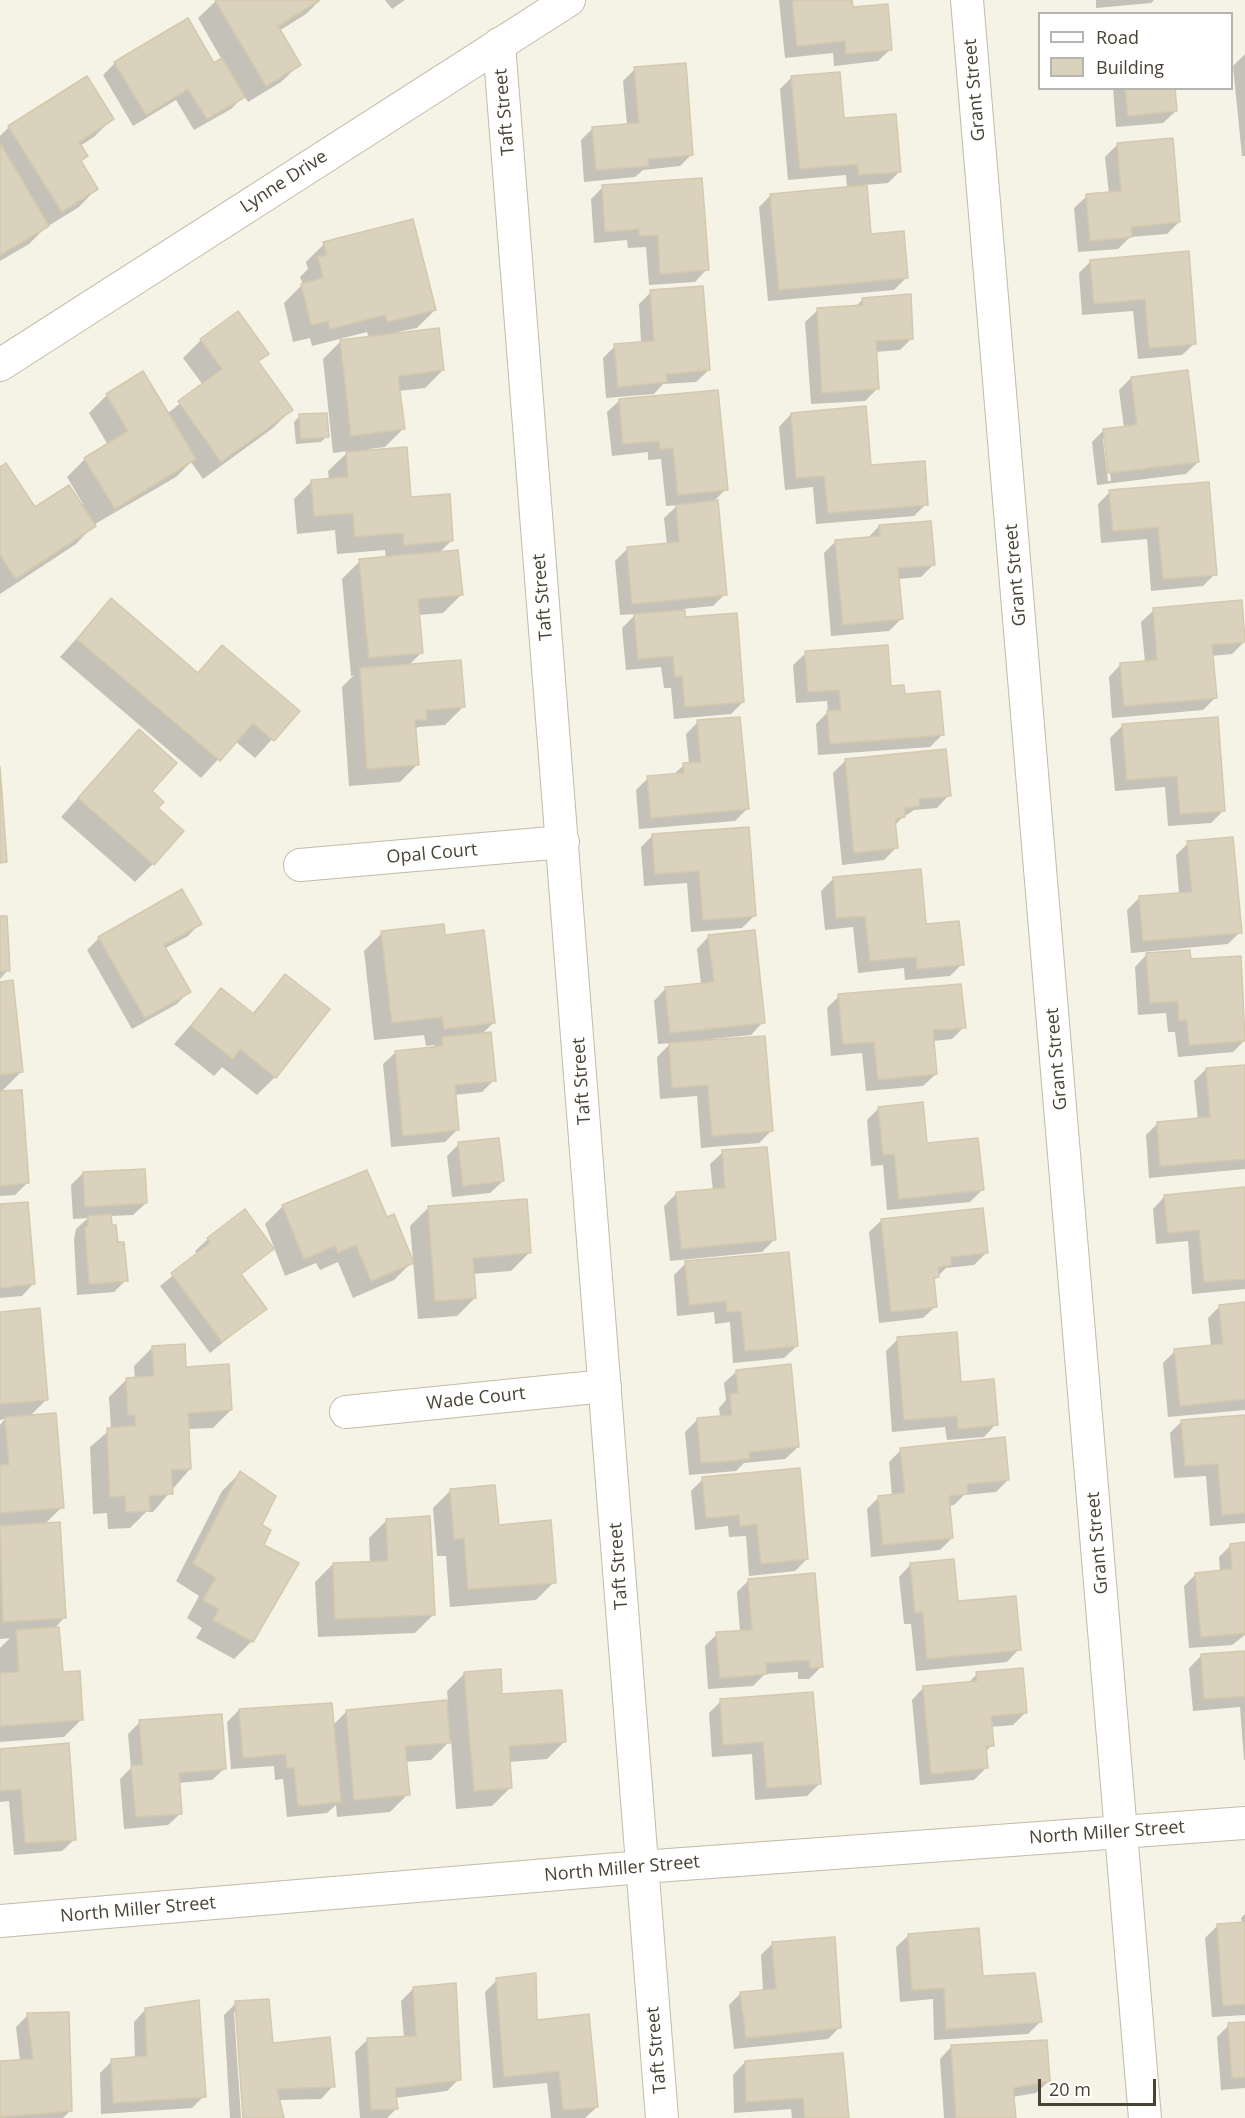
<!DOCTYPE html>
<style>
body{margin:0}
#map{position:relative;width:1245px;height:2118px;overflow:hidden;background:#f5f2e6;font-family:"Open Sans",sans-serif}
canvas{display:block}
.legend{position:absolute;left:1038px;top:12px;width:195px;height:78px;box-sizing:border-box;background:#fff;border:2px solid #b6b4ae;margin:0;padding:8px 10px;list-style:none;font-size:18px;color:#494334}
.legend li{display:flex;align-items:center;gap:12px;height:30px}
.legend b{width:30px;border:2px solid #b6b4ae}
.scale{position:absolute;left:1038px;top:2079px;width:118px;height:27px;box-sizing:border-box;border:3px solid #494334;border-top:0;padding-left:8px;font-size:18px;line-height:21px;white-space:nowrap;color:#494334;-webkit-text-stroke:4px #fff;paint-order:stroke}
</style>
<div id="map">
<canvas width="1245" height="2118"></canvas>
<ul class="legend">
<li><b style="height:8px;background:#fff"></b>Road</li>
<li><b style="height:16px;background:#dbd2bd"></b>Building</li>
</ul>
<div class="scale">20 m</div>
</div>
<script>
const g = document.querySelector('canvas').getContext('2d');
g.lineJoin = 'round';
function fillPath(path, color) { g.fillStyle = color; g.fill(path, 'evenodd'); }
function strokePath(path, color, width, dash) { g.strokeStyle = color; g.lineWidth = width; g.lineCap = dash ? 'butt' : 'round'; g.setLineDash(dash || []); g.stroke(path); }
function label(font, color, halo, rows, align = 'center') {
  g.font = font + ' "Open Sans",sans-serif'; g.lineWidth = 6; g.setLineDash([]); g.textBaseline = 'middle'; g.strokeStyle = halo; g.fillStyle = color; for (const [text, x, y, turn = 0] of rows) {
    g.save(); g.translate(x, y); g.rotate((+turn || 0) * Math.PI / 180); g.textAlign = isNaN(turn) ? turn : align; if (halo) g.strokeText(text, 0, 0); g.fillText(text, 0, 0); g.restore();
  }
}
fillPath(new Path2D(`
 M217 0H320L306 14 279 31 299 65 281 82 248 102 244 96 231 109 194 130 176 100 133 126 103 75 115 63 213 65 222 60 198 18Z
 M385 0H405L392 9Z
 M779 0H851L852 9 891 49 878 61 834 66 833 53 785 58Z
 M1096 0H1154L1151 3 1096 8Z
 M1245 54V156H1242L1233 66Z
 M635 69 692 154 680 166 643 170 635 177 584 182 581 140 593 128 627 125 623 81Z
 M792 77 900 171 888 183 865 185 870 236 907 277 894 290 768 301 759 207 771 195 847 188 846 175 788 180 780 89Z
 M1113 88H1174L1176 111 1163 123 1116 127Z
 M112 119 94 137 80 146V162L96 189 79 207 45 228 29 244 0 261V136L9 127Z
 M1118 144 1179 222 1167 234 1130 237 1118 249 1078 252 1074 208 1087 196 1109 194 1105 157Z
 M603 187 707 269 695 282 649 285 646 247 628 248 627 240 594 243 591 199Z
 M324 244 435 310 417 328 398 332 443 370 425 388 399 391 403 429 385 447 369 449 409 499 452 540 439 553 461 595 443 613 418 615 421 653 408 666 463 707 445 725 418 727 415 730 418 764 400 782 349 786 342 687 354 675 351 676 342 579 360 561 386 558 385 550 337 554 335 530 297 534 294 499 312 481 329 480 328 471 349 451 333 453 323 359 341 341 369 338 367 332 312 346 310 338 293 342 284 303 303 284 300 277 308 269 306 262Z
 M1187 253 1195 343 1182 355 1138 359 1133 311 1082 315 1079 273 1091 261Z
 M651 292 709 370 696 382 663 384 654 394 606 398 603 358 615 346 641 343 639 304Z
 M863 299 912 338 900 350 875 352 877 389 865 401 811 404 805 322 818 310 855 307Z
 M201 340 267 354 257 363 291 410 273 428 203 479 191 462 176 477 95 524 76 544 0 594V469L35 509 83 504 67 477 85 459 108 445 89 413 107 395 167 414 203 385 183 358Z
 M1131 378 1198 462 1186 474 1097 485 1092 442 1104 430 1124 428 1119 390ZM1103 439H1106L1111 481H1108Z
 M620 400 726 489 713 502 725 594 713 606 683 609 684 619 743 702 731 714 674 719 671 688H664L661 667 626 670 622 628 636 614 620 615 615 561 627 549 667 545 664 518 678 505 666 506 661 459 648 460V452L612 456 607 412Z
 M791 414 869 467 926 504 914 516 816 524 813 487 785 490 779 427Z
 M300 416 327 436 321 442 296 444 294 422Z
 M1208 484 1215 574 1203 586 1151 591 1147 539 1101 543 1098 504 1110 492Z
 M879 526 933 565 921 577 898 579 901 619 889 631 831 636 824 553 836 541 867 539Z
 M111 600 196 674 222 647 298 711 255 758 235 741 201 778 60 657Z
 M1154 610 1244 642 1232 654 1211 656 1215 698 1203 710 1112 718 1109 677 1121 664 1145 662 1141 622Z
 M806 653 904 695 942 735 930 747 818 755 816 724 828 712 827 701 796 703 793 665Z
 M698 722 747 809 735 821 639 829 636 790 648 778 673 775 684 765 689 764 686 734Z
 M1122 726 1224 810 1211 823 1168 826 1165 787 1115 791 1110 738Z
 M121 749 150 792 156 808 153 864 135 882 61 817Z
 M845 761 949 795 937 808 914 810 902 818 894 826 896 848 884 860 842 865 833 773Z
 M747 828 754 916 742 928 691 932 687 883 644 886 641 847 653 835Z
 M1188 843 1240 932 1228 944 1131 953 1127 910 1139 898 1179 894 1176 855Z
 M833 879 925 926 962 964 950 976 905 980 904 968 858 973 853 927 825 930 821 891Z
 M0 918 8 970 0 979Z
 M200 923 188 936 164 949 189 991 177 1004 132 1029 87 950 99 938Z
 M382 933 493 1023 482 1034 494 1080 482 1092 454 1095 457 1130 445 1142 391 1147 383 1064 396 1052 432 1049 435 1045 426 1046 424 1035 374 1040 364 951Z
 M709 936 763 1022 751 1035 712 1039 771 1131 759 1143 701 1148 697 1096 660 1099 657 1057 671 1043 658 1044 654 1001 666 988 701 984 697 949Z
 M1147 954 1190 961 1239 958 1245 1040 1233 1052 1178 1057 1175 1032H1168L1166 1013 1138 1015 1135 967Z
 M285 976 275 1077 257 1095 222 1067 214 1076 174 1044 221 990 252 1014Z
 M0 983 21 1072 0 1093Z
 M839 996 964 1027 952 1039 933 1041 936 1074 923 1086 866 1091 862 1053 831 1056 827 1008Z
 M1245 1066V1169L1149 1178 1146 1135 1158 1123 1198 1120 1194 1081 1206 1069Z
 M0 1093 28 1182 15 1195 0 1196Z
 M879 1108 925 1145 982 1190 970 1202 887 1210 883 1165 871 1166 867 1120Z
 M459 1144 503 1181 490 1193 452 1197 447 1156Z
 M723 1152 774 1240 762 1252 670 1261 664 1206 676 1194 713 1191 710 1164Z
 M83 1173 146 1203 133 1215 110 1216 126 1280 114 1292 77 1295 74 1240 76 1229 88 1218 73 1219 71 1185Z
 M1245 1188V1289L1192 1294 1188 1241 1156 1244 1153 1209 1165 1196Z
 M0 1205 34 1283 22 1296 0 1298Z
 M283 1206 386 1219 412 1262 394 1280 353 1298 338 1262 320 1270 316 1263 285 1276 265 1224Z
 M428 1208 529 1253 511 1271 473 1274 475 1298 457 1316 418 1319 410 1226Z
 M882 1220 986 1253 974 1265 946 1268 933 1281 936 1306 923 1318 879 1323 869 1232Z
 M208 1239 272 1248 240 1276 265 1308 210 1353 160 1286 198 1255 195 1251Z
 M686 1263 797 1346 784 1358 733 1363 730 1322 715 1324 714 1312 677 1316 674 1275Z
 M1245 1304V1410L1168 1417 1163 1363 1175 1351 1211 1347 1208 1318 1220 1306Z
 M0 1313 46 1400 29 1417 62 1507 45 1524 64 1618 54 1629 61 1674 82 1719 64 1737 0 1742V1648L10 1638 0 1639V1425L5 1419 0 1420Z
 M898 1339 996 1424 984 1437 947 1440 945 1427 892 1432 886 1351Z
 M152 1348 185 1369 231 1410 213 1428 188 1429 190 1469 153 1512H146L130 1528 108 1529 107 1513 93 1514 90 1447 111 1429 109 1397 127 1379H135L134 1366Z
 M737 1371 798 1447 785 1459 744 1463 736 1471 689 1475 685 1432 698 1419 720 1417 719 1408 726 1400 724 1383Z
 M1245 1416V1523L1210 1526 1206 1476 1174 1478 1170 1433 1182 1421Z
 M901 1450 1008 1480 996 1492 964 1495 954 1505 949 1506 952 1538 940 1550 871 1557 867 1509 879 1497 892 1496 889 1462Z
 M240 1473 260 1525 262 1546 252 1641 234 1659 196 1638 202 1628 187 1618 199 1596 176 1581 222 1491Z
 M703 1479 807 1559 795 1571 749 1576 746 1536 729 1537 728 1526 695 1530 691 1491Z
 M451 1490 497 1527 554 1582 536 1600 450 1607 446 1556H437L433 1508Z
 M387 1520 433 1615 415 1633 318 1637 315 1582 333 1564 370 1563 369 1538Z
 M1245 1544V1635L1232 1645 1189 1648 1184 1586 1196 1574 1220 1572 1219 1557 1231 1545Z
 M911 1564 956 1603 1019 1649 1007 1662 916 1671 911 1624H904L899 1577Z
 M749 1580 821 1667 809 1679H798V1672L765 1674 753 1686 708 1689 705 1646 717 1634 740 1632 737 1592Z
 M1245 1652V1760H1244L1240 1707 1193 1711 1189 1668 1201 1656Z
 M465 1673 565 1741 547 1759 509 1762 510 1788 492 1806 456 1809 451 1740 431 1760 405 1762 408 1794 390 1812 337 1817 336 1805 327 1813 287 1817 283 1779 275 1780 274 1766 231 1769 227 1722 239 1710 333 1725 346 1712 448 1702 447 1691Z
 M977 1674 1025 1713 1013 1725 990 1727 992 1745 985 1752 986 1768 974 1780 920 1785 912 1700 924 1687 967 1684Z
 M721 1701 819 1784 807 1796 755 1800 752 1754 712 1757 709 1713Z
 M140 1722 225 1768 212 1780 178 1783 181 1813 168 1825 124 1829 120 1779 131 1768 128 1734Z
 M0 1750 75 1839 62 1851 14 1855 9 1801 0 1802Z
 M1245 1914V2015L1212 2017 1205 1938 1218 1925 1242 1923 1241 1918Z
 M909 1935 1040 2022 1028 2034 934 2040 933 1999 900 2002 896 1947Z
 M773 1943 840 2027 828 2039 734 2049 729 2005 741 1993 763 1991 761 1955Z
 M497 1980 536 2021 597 2107 585 2118H551L547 2083 493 2088 485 1992Z
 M413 1989 459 2079 447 2091 395 2098 396 2109 387 2118H360L355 2052 367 2040 404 2038 401 2001Z
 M236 2003 272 2044 333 2086 321 2099 278 2100 282 2118H244L237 2012H234L241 2118H230L224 2015Z
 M146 2009 204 2096 192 2108 101 2114 100 2073 112 2061 135 2059 134 2022Z
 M28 2015 70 2111 63 2118H0V2063L20 2061 16 2027Z
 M1245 2024V2088L1221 2090 1217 2037 1229 2025Z
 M952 2046 1049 2081 1036 2093 1012 2097 1015 2118H944L940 2059Z
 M745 2062 848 2118H792L791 2109 734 2113 733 2075Z`), '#0003');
const building = new Path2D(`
 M215 0H320L278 26 301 65 266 86Z
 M792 0H852L853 7 888 4 892 50 846 54 845 41 797 46Z
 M188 18 214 63 222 58 245 97 207 119 188 89 146 115 114 62Z
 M686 63 693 155 648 159 649 166 596 170 592 127 639 123 634 67Z
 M840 72 844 118 896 114 901 172 859 175 857 164 800 169 791 76Z
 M87 76 114 119 79 142 88 156 81 161 98 189 62 212 8 126Z
 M1125 88H1175L1177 111 1128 116Z
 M1173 138 1180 222 1131 227 1132 237 1090 241 1086 194 1121 191 1117 143Z
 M0 143 49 226 0 255Z
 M702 178 709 270 660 274 658 235 639 236V229L605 232 602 185Z
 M867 185 871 234 904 231 908 278 779 290 770 194Z
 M413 219 436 310 387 322 385 315 330 329 328 321 311 325 301 284 323 278 318 257 327 255 323 242Z
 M1189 251 1196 344 1149 348 1145 299 1094 304 1090 260Z
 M703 286 710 370 666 374 667 382 618 387 614 344 654 341 650 290Z
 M911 294 913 339 876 341 879 389 822 393 817 308 863 305 862 298Z
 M238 311 269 354 258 361 293 410 221 462 178 401 222 369 200 339Z
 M439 328 444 370 398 376 405 429 351 436 340 340Z
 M1188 370 1199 462 1108 473 1103 429 1137 425 1131 377Z
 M143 371 196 459 115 509 84 458 128 431 106 394Z
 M718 390 728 490 678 495 673 448 660 449 659 441 623 444 619 399Z
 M866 406 871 465 925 461 928 505 828 513 824 476 796 478 791 413Z
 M327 413 329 437 301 439 299 414Z
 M407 447 411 497 450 494 453 541 404 545 403 533 355 537 353 513 314 516 311 480 348 477 346 452Z
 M6 463 35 507 69 485 96 526 16 579 0 555V467Z
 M1209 482 1217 575 1163 579 1158 527 1113 531 1109 490Z
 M718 500 727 595 632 604 627 547 679 542 676 505Z
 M931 521 935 565 898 568 903 619 843 625 835 540 880 536 879 525Z
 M458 550 463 595 418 599 423 653 369 658 359 559Z
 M111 598 198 673 222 645 300 711 274 741 253 723 220 761 77 639Z
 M1242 600 1245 642 1212 645 1217 698 1124 706 1120 663 1157 660 1153 608Z
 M685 610V617L737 613 744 702 685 707 682 676 675 677 673 656 638 659 634 614Z
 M888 645 891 686 904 685 905 694 940 691 944 735 830 744 827 711 841 710 839 690 808 692 805 651Z
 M461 660 465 707 426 710 427 720H415L419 765 367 769 360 668Z
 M740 717 749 809 651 818 647 776 684 773 683 763 701 762 697 720Z
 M1218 717 1225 811 1180 814 1177 776 1127 780 1122 724Z
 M139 729 177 763 152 791 164 802 158 808 184 831 154 865 78 798Z
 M946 749 951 796 919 799 920 806 904 808 905 817 895 819 898 848 854 853 845 759Z
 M0 767 7 862 0 863Z
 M749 827 756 916 703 920 699 871 655 874 652 834Z
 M1233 837 1242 933 1143 941 1139 896 1192 892 1187 841Z
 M921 869 926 924 959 921 964 965 917 969 916 957 870 961 865 916 836 918 833 877Z
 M182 889 202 924 164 945 191 992 145 1018 98 937Z
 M0 916H7L10 971H0Z
 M444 924 445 935 484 930 495 1023 444 1029 442 1017 392 1023 381 931Z
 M755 930 765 1023 670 1033 665 987 714 982 708 935Z
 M1190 950 1191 959 1241 956 1245 1041 1189 1045 1187 1020 1179 1021 1178 1001 1150 1003 1146 953Z
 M285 974 330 1009 276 1078 240 1049 233 1059 191 1026 221 988 254 1014Z
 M13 980 23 1072 0 1075V982Z
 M961 984 966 1028 933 1030 937 1074 878 1080 874 1042 843 1044 838 994Z
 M491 1032 496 1081 455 1085 459 1130 403 1136 395 1051 442 1046V1037Z
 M765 1036 773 1131 712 1136 708 1085 672 1088 669 1043Z
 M1245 1065V1159L1160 1166 1157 1122 1210 1117 1206 1068Z
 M22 1090 29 1183 0 1186V1091Z
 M923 1102 927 1143 978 1138 984 1190 899 1199 894 1154 883 1155 878 1107Z
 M499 1138 504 1181 463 1186 458 1142Z
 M767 1147 776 1240 681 1249 676 1192 725 1188 722 1150Z
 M145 1169 147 1203 85 1207 83 1172Z
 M367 1170 387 1217 394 1214 414 1263 371 1281 356 1245 338 1253 335 1246 304 1259 282 1205Z
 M1245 1187V1279L1204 1282 1199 1230 1168 1233 1164 1195Z
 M527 1199 531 1253 473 1258 476 1298 435 1301 428 1206Z
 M28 1202 35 1284 0 1288V1204Z
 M983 1208 988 1253 951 1257V1265L938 1267 939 1277 934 1278 937 1307 891 1312 881 1219Z
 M245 1209 274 1249 241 1274 267 1309 222 1342 171 1273 210 1243 207 1238Z
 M111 1214 112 1225H116L118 1242H124L128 1281 89 1284 85 1227 88 1226V1216Z
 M789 1252 798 1346 745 1351 741 1311 727 1312 726 1301 689 1305 685 1261Z
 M1245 1302V1399L1180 1406 1174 1349 1223 1344 1219 1305Z
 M40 1308 48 1400 0 1404V1312Z
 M957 1332 961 1382 994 1379 998 1425 958 1429 957 1416 904 1420 897 1337Z
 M185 1344 186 1367 229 1364 232 1410 188 1413 191 1469 171 1470 173 1494 149 1496 150 1511 126 1512 125 1496 110 1497 107 1428 136 1426 135 1415H128L126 1378 154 1376 152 1346Z
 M791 1364 799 1447 749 1452 750 1459 701 1463 697 1418 732 1415 730 1394 738 1393 736 1370Z
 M56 1413 64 1508 0 1513V1465H9L5 1417Z
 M1245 1415V1513L1222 1515 1218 1464 1185 1466 1181 1420Z
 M1005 1437 1009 1480 967 1484 968 1494 949 1496 953 1538 883 1545 878 1496 905 1493 900 1448Z
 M800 1468 808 1559 761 1564 757 1524 740 1526 739 1515 706 1518 702 1477Z
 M240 1471 276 1496 262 1525 271 1530 264 1545 299 1563 253 1642 213 1620 219 1609 203 1600 216 1578 193 1563Z
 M495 1485 499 1525 551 1520 556 1583 468 1589 464 1538 454 1539 450 1489Z
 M430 1516 435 1615 335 1619 333 1563 388 1561 386 1519Z
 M60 1522 66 1618 3 1622 0 1526Z
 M1245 1542V1633L1201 1637 1195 1573 1232 1569 1230 1544Z
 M954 1559 958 1601 1016 1596 1021 1650 927 1659 923 1612 915 1613 910 1563Z
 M815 1573 823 1667 810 1668 809 1660 766 1663 767 1674 720 1678 716 1632 752 1630 748 1579Z
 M59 1627 63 1672 80 1671 83 1720 0 1726V1673L19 1672 16 1630Z
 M1245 1651V1696L1204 1699 1201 1654Z
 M1023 1668 1027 1713 991 1716 994 1746H986L988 1768 931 1774 923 1686 977 1681 976 1672Z
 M501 1669 502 1694 562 1690 566 1742 509 1746 512 1788 474 1791 464 1672Z
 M813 1692 821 1784 767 1788 763 1742 723 1745 720 1699Z
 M447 1700 450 1743 405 1746 410 1795 354 1800 346 1710Z
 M332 1703 341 1802 298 1806 294 1768H287L286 1754 243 1758 239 1709Z
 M222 1714 226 1769 179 1773 182 1814 136 1817 131 1765H143L139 1720Z
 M69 1743 76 1840 25 1843 21 1789 0 1791V1749Z
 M1245 1922V2004L1223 2006 1217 1924Z
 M979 1928 983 1976 1035 1973 1042 2022 946 2029 944 1988 912 1990 908 1934Z
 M835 1937 841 2028 746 2038 740 1992 776 1989 772 1942Z
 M536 1973 537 2020 589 2014 598 2107 563 2110 559 2071 504 2077 496 1978Z
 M456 1983 461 2080 395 2088 398 2109 371 2110 367 2038 416 2036 413 1987Z
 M269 1999 273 2043 330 2037 335 2087 277 2089 284 2118H243L235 2001Z
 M199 2000 206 2097 113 2103 111 2059 147 2056 145 2008Z
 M69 2012 72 2111 0 2117V2061L33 2059 27 2013Z
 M1245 2022V2077L1232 2078 1228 2023Z
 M1047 2040 1050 2081 1013 2088 1016 2118H956L951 2045Z
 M843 2053 849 2118H805L803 2098 746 2102 745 2061Z`);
fillPath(building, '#dbd2bd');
strokePath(building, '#d4c9ad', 1.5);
const street = new Path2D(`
 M967 0 1145 2118
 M499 44 662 2118
 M0 365 569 0
 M300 865 563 842
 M346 1412 605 1386
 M0 1921 642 1867 1245 1823`);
strokePath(street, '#c2bba8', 34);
strokePath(street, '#fff', 32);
label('18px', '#494334', '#fff', [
 ["Grant Street",975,90,-95],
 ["Taft Street",505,112,-95],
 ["Lynne Drive",284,182,-33],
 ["Grant Street",1016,575,-95],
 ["Taft Street",543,597,-95],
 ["Opal Court",432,854,-5],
 ["Grant Street",1057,1059,-95],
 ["Taft Street",582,1081,-94],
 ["Wade Court",476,1399,-6],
 ["Grant Street",1098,1543,-95],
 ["Taft Street",619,1566,-94],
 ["North Miller Street",1107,1833,-4],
 ["North Miller Street",622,1869,-5],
 ["North Miller Street",138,1910,-5],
 ["Taft Street",657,2050,-95]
]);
</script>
